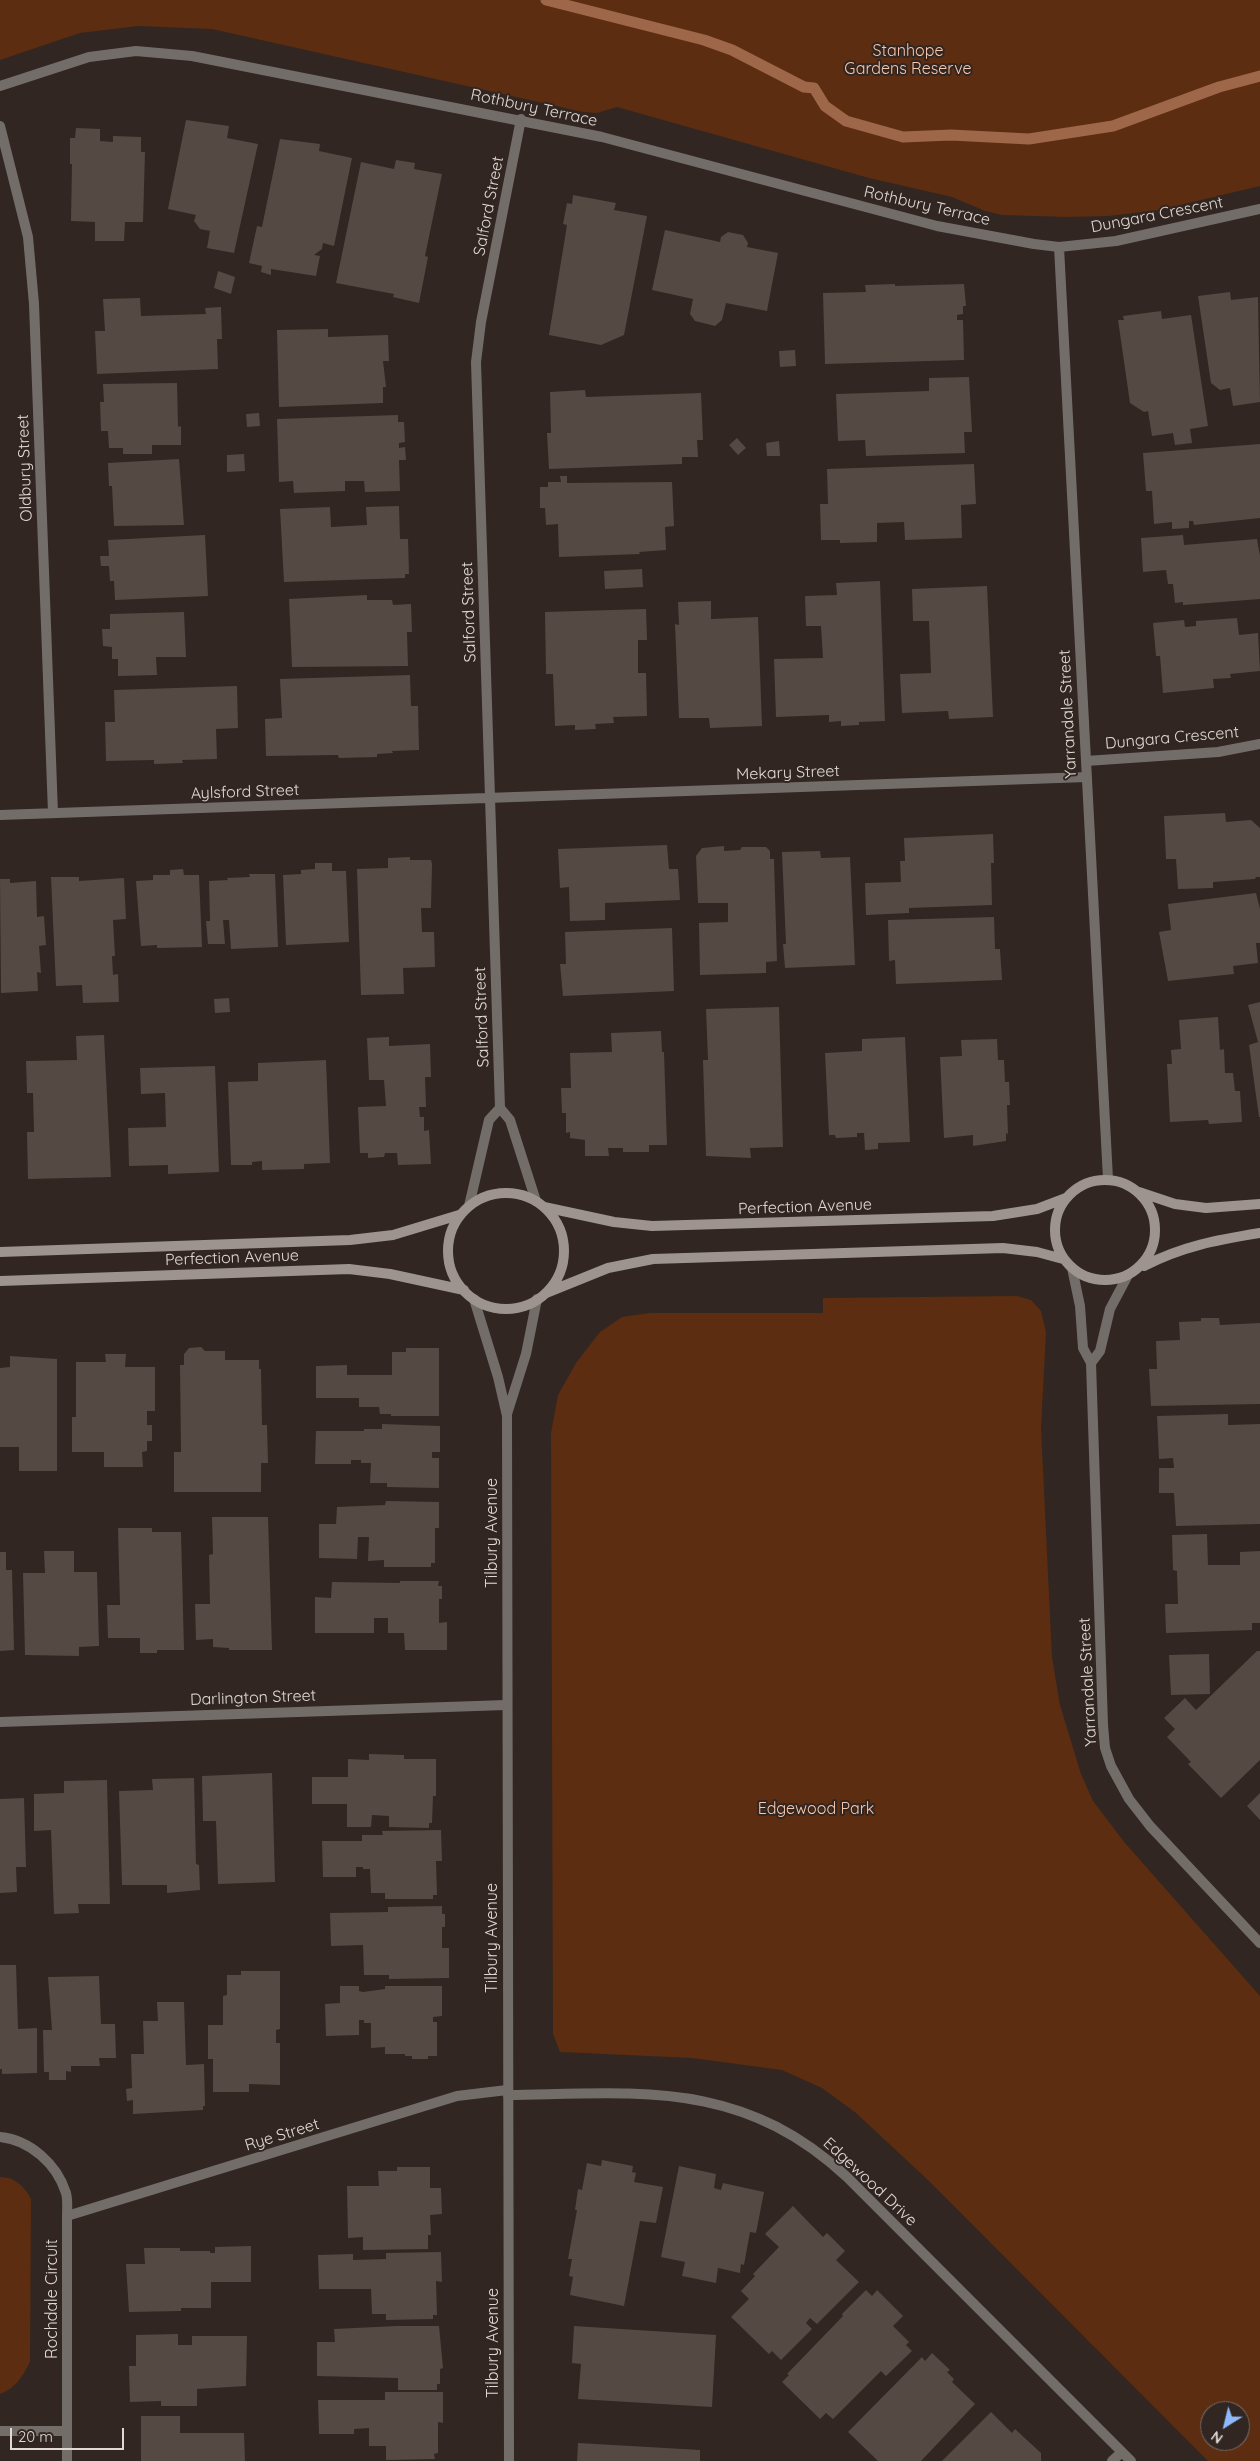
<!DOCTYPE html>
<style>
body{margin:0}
#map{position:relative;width:1260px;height:2461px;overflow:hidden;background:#312621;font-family:Quicksand,sans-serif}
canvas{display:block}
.north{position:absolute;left:1200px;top:2401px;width:50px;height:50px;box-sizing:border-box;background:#312621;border:1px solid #776e69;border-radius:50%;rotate:216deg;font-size:14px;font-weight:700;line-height:20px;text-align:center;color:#e0d9d5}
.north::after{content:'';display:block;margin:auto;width:18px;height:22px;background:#8eb9fd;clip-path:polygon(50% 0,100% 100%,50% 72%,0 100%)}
.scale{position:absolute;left:10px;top:2428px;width:114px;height:22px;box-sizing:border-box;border:2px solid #e0d9d5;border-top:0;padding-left:6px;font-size:15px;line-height:18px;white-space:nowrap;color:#e0d9d5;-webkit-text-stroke:4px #312621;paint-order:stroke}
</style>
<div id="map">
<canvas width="1260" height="2461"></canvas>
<div class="north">N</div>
<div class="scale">20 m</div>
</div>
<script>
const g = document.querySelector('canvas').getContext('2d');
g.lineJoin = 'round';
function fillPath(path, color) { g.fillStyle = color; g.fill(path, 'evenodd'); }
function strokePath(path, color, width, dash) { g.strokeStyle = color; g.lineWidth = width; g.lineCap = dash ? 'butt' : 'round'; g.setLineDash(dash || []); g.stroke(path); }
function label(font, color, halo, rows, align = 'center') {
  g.font = font + ' Quicksand,sans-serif'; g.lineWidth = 4; g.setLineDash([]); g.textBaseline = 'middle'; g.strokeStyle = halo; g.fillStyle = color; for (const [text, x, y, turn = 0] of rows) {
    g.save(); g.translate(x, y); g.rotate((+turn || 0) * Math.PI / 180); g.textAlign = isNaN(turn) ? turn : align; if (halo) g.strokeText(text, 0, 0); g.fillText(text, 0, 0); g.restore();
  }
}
fillPath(new Path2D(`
 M0 0H1260V186L1159 210 1109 216 1067 217 1002 215 985 211 952 197 869 178 617 107 597 113 583 112 212 29 138 26 80 33 0 60Z
 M1017 1296 1031 1300 1041 1311 1046 1332 1041 1428 1052 1657 1060 1705 1081 1774 1093 1801 1125 1843 1260 1996V2461H1208L929 2181 856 2113 822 2088 782 2070 692 2058 560 2052 553 2034 551 1433 558 1395 576 1363 600 1332 622 1317 649 1313H823V1298ZM1210 2411H1240V2441H1210Z
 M0 2177C15 2177 24 2186 31 2199L30 2362C22 2377 17 2387 0 2394Z`), '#5c2d10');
strokePath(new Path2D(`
 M546 0 704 40 732 50 804 87 814 88 825 106 846 121 903 137 951 135 1029 139 1113 126 1219 87 1260 76`), '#9e6749', 11);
fillPath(new Path2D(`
 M186 120 229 126 227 138 258 144 234 253 207 248 210 231 200 229 194 221 196 215 168 209Z
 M76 128 100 129V141L113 142V136L141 137V152H145L143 222H125L124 241H95V222L71 221 72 164H70V138H75Z
 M280 139 320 144 319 151 352 158 334 246 323 243 322 249 314 255 320 256 316 276 271 269V275L261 272 262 266 249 263 257 226 262 227Z
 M396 160 415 163 414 169 442 174 425 256 428 257 419 303 393 297 394 294 336 283 361 162 394 169Z
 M573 195 616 203 614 210 647 216 624 335 601 345 549 335 567 225 563 224 567 203 572 204Z
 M665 230 720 242 721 237 728 232 743 235 748 243 747 247 778 253 767 311 726 303 722 320 715 326 695 321 690 314 693 299 652 290Z
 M218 271 235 277 231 294 214 288Z
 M895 284V286L964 284 966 306H963V314L957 315V320H963L964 360 825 364 823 293 866 292 865 285Z
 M1230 292 1231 300 1258 297 1260 402 1233 406 1230 388 1220 390 1211 383 1198 296Z
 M140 298 141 316 206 314 205 308 221 307 222 339H217L218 369 97 374 95 331H105L103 299Z
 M1161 311 1162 319 1191 315 1208 426 1190 429 1192 443 1175 445 1173 433 1152 436 1148 411 1144 412 1130 403 1118 320H1124L1123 316Z
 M328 329V337L388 335 389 361H383L386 387H383V403L279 407 277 330Z
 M795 350 796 366 780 367 779 351Z
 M969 377 972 432H964L965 453 866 456 865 440 838 441 836 394 929 391V378Z
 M177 383 178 427 181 426V445H152V454H123V448H109L108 431H101L100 402H104L103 384Z
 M585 390 586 397 701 393 703 440H697L698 457H682V464L549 469 547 433H551L550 392Z
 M259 413 260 426 247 427 246 414Z
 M398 415V422H404L405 442 399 443V448L405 447 406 460H399L400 491 365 492 364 481H345V491L294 493 293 481 279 482 277 419Z
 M737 438 746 448 738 455 729 445Z
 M779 441 780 456H767L766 443Z
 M1260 444V518L1194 525 1193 521H1189V528L1172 529V522L1154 524 1152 491H1146L1143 453Z
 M244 454 245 471 227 472V455Z
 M179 459 184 525 114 526 112 486H109L108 463Z
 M974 464 976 504 961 505 962 538 905 540 904 522 877 523V542L840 543V540H821L820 504H828L827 469Z
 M560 476H567V483L672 482 674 526 665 527 666 550 639 552 640 554 559 557 558 524 546 525 545 508H540V487H548V482H561Z
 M399 506 400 539H408L409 574H405V578L284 582 280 509 330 507 331 527 367 525 366 507Z
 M205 535 208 596 115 600 114 581H110L109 566H101L100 556H109L108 540Z
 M1183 535 1184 545 1257 539 1260 556V599L1183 605V602L1175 603 1173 584H1168L1166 570 1143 572 1141 538Z
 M642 569 643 587 605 589 604 571Z
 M880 581 885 721 859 722V725L841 726V721L829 722V715L776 717 774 659 823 658 821 626H806L805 596 837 595 836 583Z
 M987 586 993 717 949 719 948 711 902 713 900 674 931 673 929 621H913L912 589Z
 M367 595V600H392L393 605 411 604 412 632H407L408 666 292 667 289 599Z
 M711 601V619L758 617 762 726 710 728 709 718H679L675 624 679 625 678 602Z
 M646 609 647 640H638V673H646L647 716 613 717 614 723 595 724 596 729 575 730V725L555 726 553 674H546L545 612Z
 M184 612 186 657H156L157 675 118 676V659H112V647L103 646 102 629H110V614Z
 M1237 618 1239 635 1258 633 1260 671 1230 674 1231 678 1213 679 1214 688 1163 693 1160 656H1156L1153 623 1184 620 1185 627 1196 626V621Z
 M410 675 411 706H418L419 750 392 751 393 753 377 754V757L339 758 338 755 266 756 265 719 282 718 280 679Z
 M237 686 238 728 216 729 217 759 182 760 183 763 154 764V760L106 761 105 722H115L114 690Z
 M1225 813 1226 822 1251 820 1260 828V877H1256L1255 879 1213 882V888L1178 889 1176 859H1166L1164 816Z
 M993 834 994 863H991L992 905 909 908V913L866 915 865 883 901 882 900 861H905L904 838Z
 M667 845 669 869H678L680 900 605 903V920L570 921 569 887 560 888 558 849Z
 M724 846V851L740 850 742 847H766L770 851V859H774L777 961 766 962V973L700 975 699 923 728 922V903H698L696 856 702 848Z
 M820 851 821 858 850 857 855 965 785 968 783 944H786L782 852Z
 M410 857V860H431L432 864 431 908H421L422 932H434L435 967 403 968 404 994 361 995 357 869 388 868V858Z
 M315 863H332V871H346L349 942 286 945 283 875 301 874V870L315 869Z
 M183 869 184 875H199L202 947 157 948V945L141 946 136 881 153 880V875H170V870Z
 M249 874H275L278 947 231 949 229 920H223L225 944H208L206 921H210L209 881 228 880 227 878 250 877Z
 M51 877H79V881L124 878 126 919 113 920 115 956H112L113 975 118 974 119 1002 83 1003 82 985 56 986Z
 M0 879H10V883L36 881 37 917 44 916 46 945 39 946 41 973 37 972 38 991 1 993Z
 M1256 893 1260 909V943H1256L1258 963 1233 966 1234 974 1168 981 1159 932 1171 930 1168 904Z
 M994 917 995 949H1000L1002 980 896 984 895 960 889 961 888 920Z
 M672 928 674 991 563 996 560 964H566L565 932Z
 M229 998 230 1012 215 1013 214 999Z
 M1260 1002V1117H1259L1249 1045 1258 1042 1248 1005Z
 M779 1007 783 1147 750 1148 751 1158 706 1156 703 1060H708L706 1009Z
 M1218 1017 1220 1050 1224 1049 1225 1073H1233L1235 1091H1240L1242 1122 1209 1124 1208 1120 1170 1122 1167 1064H1172L1171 1050 1181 1049 1179 1020Z
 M661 1031 662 1052H664L667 1145H649V1152H623V1148H608L609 1156H585V1140L570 1138V1132L566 1133V1113H562L561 1088H571L570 1053 612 1052 611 1033Z
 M104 1035 111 1177 28 1179 27 1132H34L33 1093H27L26 1061 77 1060 76 1036Z
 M389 1037V1046L430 1044 431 1077H425L426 1107H419L420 1117H424V1131L429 1130 431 1164 398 1165 397 1153H385L384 1157 368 1158V1153H360L358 1107 386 1106 384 1080H369L367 1038Z
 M905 1037 910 1142 878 1143V1149L865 1150 864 1133H857V1137L836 1138 835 1135H829L825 1053 862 1051V1039Z
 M997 1039 998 1060H1004L1005 1082H1009L1010 1105H1007L1008 1134 1006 1133V1141L973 1146V1135L944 1138 940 1057 962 1056 961 1040Z
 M326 1060 330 1163 304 1164V1169L262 1170V1161L252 1162V1165H231L228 1082 258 1081V1063Z
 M215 1066 219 1172 168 1174V1165L129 1166 128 1128 166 1127 165 1093 141 1094 140 1068Z
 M1201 1318H1219L1220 1325 1260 1323V1404L1151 1406 1149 1369H1157L1156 1341 1180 1340 1179 1322 1201 1321Z
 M201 1347 205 1351H225V1360H259V1369H261L262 1425H267L268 1463H261V1492H174V1452H181L180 1365H184V1354L189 1348Z
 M406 1348H439V1416H391V1414H380L379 1407H359V1398H316V1366L347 1365V1375H392V1352H406Z
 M105 1354H126L125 1367H155V1411H147V1425H152V1441H147V1451L142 1452 143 1467H104V1452H72V1417H76V1362H106Z
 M10 1356 57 1359V1471H19V1447H0V1368L10 1367Z
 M1228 1414V1425L1260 1424V1524L1176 1526 1174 1493H1159V1468H1174L1173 1458 1159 1459 1157 1416Z
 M382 1424 440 1426V1452H432V1458H439V1488L387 1487V1483H370L371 1463H361V1460H351V1464H315L316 1431H364V1429H382Z
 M386 1501 439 1502V1528H435V1563H431V1567H384V1560L368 1561 369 1537H358L357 1559 319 1558V1524H336L337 1507 385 1505Z
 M212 1517H268L272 1650H229V1648L213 1647V1639L196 1640 195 1604H210L209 1555 213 1554Z
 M118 1528H152V1532H181L184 1650H157V1653H140V1638H108L107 1605H120Z
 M1207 1534 1208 1565H1240V1552L1260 1551V1623H1252V1630L1166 1633 1165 1604H1178L1177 1571 1173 1570 1172 1535Z
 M44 1551H74V1572H97L99 1646 79 1647V1656L25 1655 23 1573H45Z
 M0 1552H6V1570H12L14 1650 0 1651Z
 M400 1581H439L438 1586H442V1599H439V1623L447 1622V1650H405L404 1633H388V1618H374V1633H315V1597L331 1598 332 1582 400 1583Z
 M1257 1651H1260V1760L1221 1798 1188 1764 1191 1762 1167 1737 1175 1729 1164 1718 1185 1698 1196 1710Z
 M1209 1654 1210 1694 1171 1695 1169 1655Z
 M369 1754 404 1755V1759H436V1796H433L432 1823H429V1828L389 1827V1816L372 1815 371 1827H347V1804H312V1777H348V1759L369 1760Z
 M272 1773 275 1882 218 1884 216 1821H203L202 1776Z
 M194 1778 196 1864 199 1865 200 1890 167 1893V1885H122L119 1791 153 1790 152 1779Z
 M107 1780 110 1904H78L79 1913 54 1914 51 1830 34 1831V1794L64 1793V1781Z
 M1260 1793V1820L1247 1806Z
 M24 1798 26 1867H16L17 1892 0 1893V1799Z
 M441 1830 442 1861H436L437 1895H433V1899H385V1893H371L370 1869H363V1867H356V1877H323L322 1841H362V1835H383L382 1831Z
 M442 1906V1914H445V1927H442V1948H449V1978L389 1979V1975H364L363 1945 331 1946 330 1913 388 1912V1907Z
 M0 1965H16L18 2029 37 2028V2073L2 2074V2069H0Z
 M241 1971H280V2029L276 2030V2043H280V2085L249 2084V2092H213V2059H208V2025H223V1996L227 1995V1975H241Z
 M99 1976 101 2024H115L116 2058H99L100 2066H71V2072L66 2071V2080H49V2072H44L43 2030H52L48 1977Z
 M340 1986H359V1991L363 1992 385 1989V1986H442V2016L433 2017V2022H437V2056H428V2059H412V2056H405V2054H385V2047L371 2048V2023H364V2020H359V2035L326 2036 325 2004 340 2003Z
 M157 2002H184L186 2065 204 2064 205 2106H203V2110L133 2114V2100L127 2101 126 2089 132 2088 131 2054H144L143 2021H158Z
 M602 2160 633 2166 632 2172 636 2173 634 2182 663 2187 656 2223 640 2221 624 2306 570 2295 573 2277 569 2276 572 2259H568L577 2210H575L578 2189 582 2190 587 2163 601 2166Z
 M679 2166 716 2174 714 2188 721 2190 723 2183 764 2192 756 2233 750 2232 744 2265 741 2264 740 2273 718 2268 716 2283 682 2276 685 2262 661 2257Z
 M397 2167H430V2188H441L442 2214 430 2215 431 2235H428V2249L363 2250V2237L348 2238 347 2186H379L378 2171H397Z
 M793 2206 823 2237 827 2233 845 2251 836 2260 859 2282 817 2324 810 2318 806 2323 812 2329 781 2360 772 2351 769 2354 731 2317 749 2299 741 2291 755 2276 753 2274 779 2247 765 2234Z
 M251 2246V2282H211V2308H181V2311L129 2312 126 2264H145L144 2248H180V2251H210V2253H215V2247Z
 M441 2252 442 2282 436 2281 437 2315H433V2319L386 2320V2314H372L371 2289H319L318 2255 353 2254V2260L386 2259V2253Z
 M866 2290 872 2296 877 2290 903 2316 893 2326 909 2342 906 2345 912 2351 886 2376 881 2371 833 2419 826 2413 820 2419 782 2382 789 2375 787 2374 843 2316 842 2314Z
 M397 2326H439L443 2368 440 2369V2384H437V2390H398V2378L317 2376V2342H335L334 2329Z
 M574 2326 716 2335 712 2407 578 2399 581 2364 572 2363Z
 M178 2334V2345H192V2336H247L246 2386 197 2389V2406H161V2401L130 2402 129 2366H136V2335Z
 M932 2353 950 2370 947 2372 954 2379 952 2382 975 2404 921 2461H878L848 2432 922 2357 925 2361Z
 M385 2392H443V2423L438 2422V2453L434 2454 435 2459 386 2460V2446H369V2428L354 2429V2434H319L318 2400H385Z
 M991 2412 1012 2433 1015 2429 1041 2453V2461H942Z
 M141 2416H180V2433H244L245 2461H141Z
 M578 2443 700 2450V2461H577Z`), '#554943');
strokePath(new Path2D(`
 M0 86 89 57 136 51 192 56 602 137 937 226 1034 244 1059 247 1116 241 1260 209
 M521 119 481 322 476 362 500 1108 510 1120 536 1201
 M0 126 28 237 34 304 53 813
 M1059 247 1108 1179
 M1086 761 1218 752 1260 744
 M0 815 1087 777
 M469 1206 489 1120 500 1108
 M0 1722 506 1705
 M508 2095C641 2093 741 2079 847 2177L1131 2461
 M0 2137C30 2140 57 2164 66 2193 68 2200 67 2209 67 2216V2431H0
 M67 2216 457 2096 507 2090
 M67 2461V2431
 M1112 2461 1122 2452`), '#736d6a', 10);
strokePath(new Path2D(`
 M1072 1268 1080 1306 1083 1348 1091 1363 1103 1725 1105 1748 1111 1766 1129 1799 1150 1826 1260 1943
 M474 1299 498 1377 507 1416 509 2461
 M1091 1363 1100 1351 1110 1309 1127 1277
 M507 1414 526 1354 537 1299`), '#736d6a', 10);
strokePath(new Path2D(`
 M1055 1230a50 50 0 1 1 100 0a50 50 0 1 1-100 0Z
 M1139 1192 1175 1204 1206 1208 1260 1204
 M448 1251a58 58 0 1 1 116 0a58 58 0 1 1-116 0Z
 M544 1207 614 1222 652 1226 993 1216 1037 1209 1066 1198
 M0 1252 350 1240 393 1235 459 1215
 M1144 1266C1183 1246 1217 1240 1260 1233
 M0 1281 349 1269 390 1274 464 1290
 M546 1293 608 1268 653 1259 1003 1248 1037 1252 1063 1259`), '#9d948f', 10);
label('16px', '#f9c7ac', '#312621', [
 ["Stanhope",908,51],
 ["Gardens Reserve",908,69],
 ["Edgewood Park",816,1809]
]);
label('16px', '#e0d9d5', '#312621', [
 ["Rothbury Terrace",534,108,12],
 ["Salford Street",489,206,-79],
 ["Rothbury Terrace",927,206,13],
 ["Dungara Crescent",1157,215,-11],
 ["Oldbury Street",25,468,-92],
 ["Salford Street",469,612,-92],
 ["Yarrandale Street",1068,714,-93],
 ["Dungara Crescent",1172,738,-5],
 ["Mekary Street",788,773,-2],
 ["Aylsford Street",245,792,-2],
 ["Salford Street",482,1017,-92],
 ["Perfection Avenue",805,1207,-2],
 ["Perfection Avenue",232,1258,-2],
 ["Tilbury Avenue",492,1533,-90],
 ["Yarrandale Street",1088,1682,-93],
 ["Darlington Street",253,1698,-2],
 ["Tilbury Avenue",492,1938,-90],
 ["Rye Street",282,2135,-17],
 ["Edgewood Drive",870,2182,43],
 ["Rochdale Circuit",52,2299,-90],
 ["Tilbury Avenue",493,2343,-90]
]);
</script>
